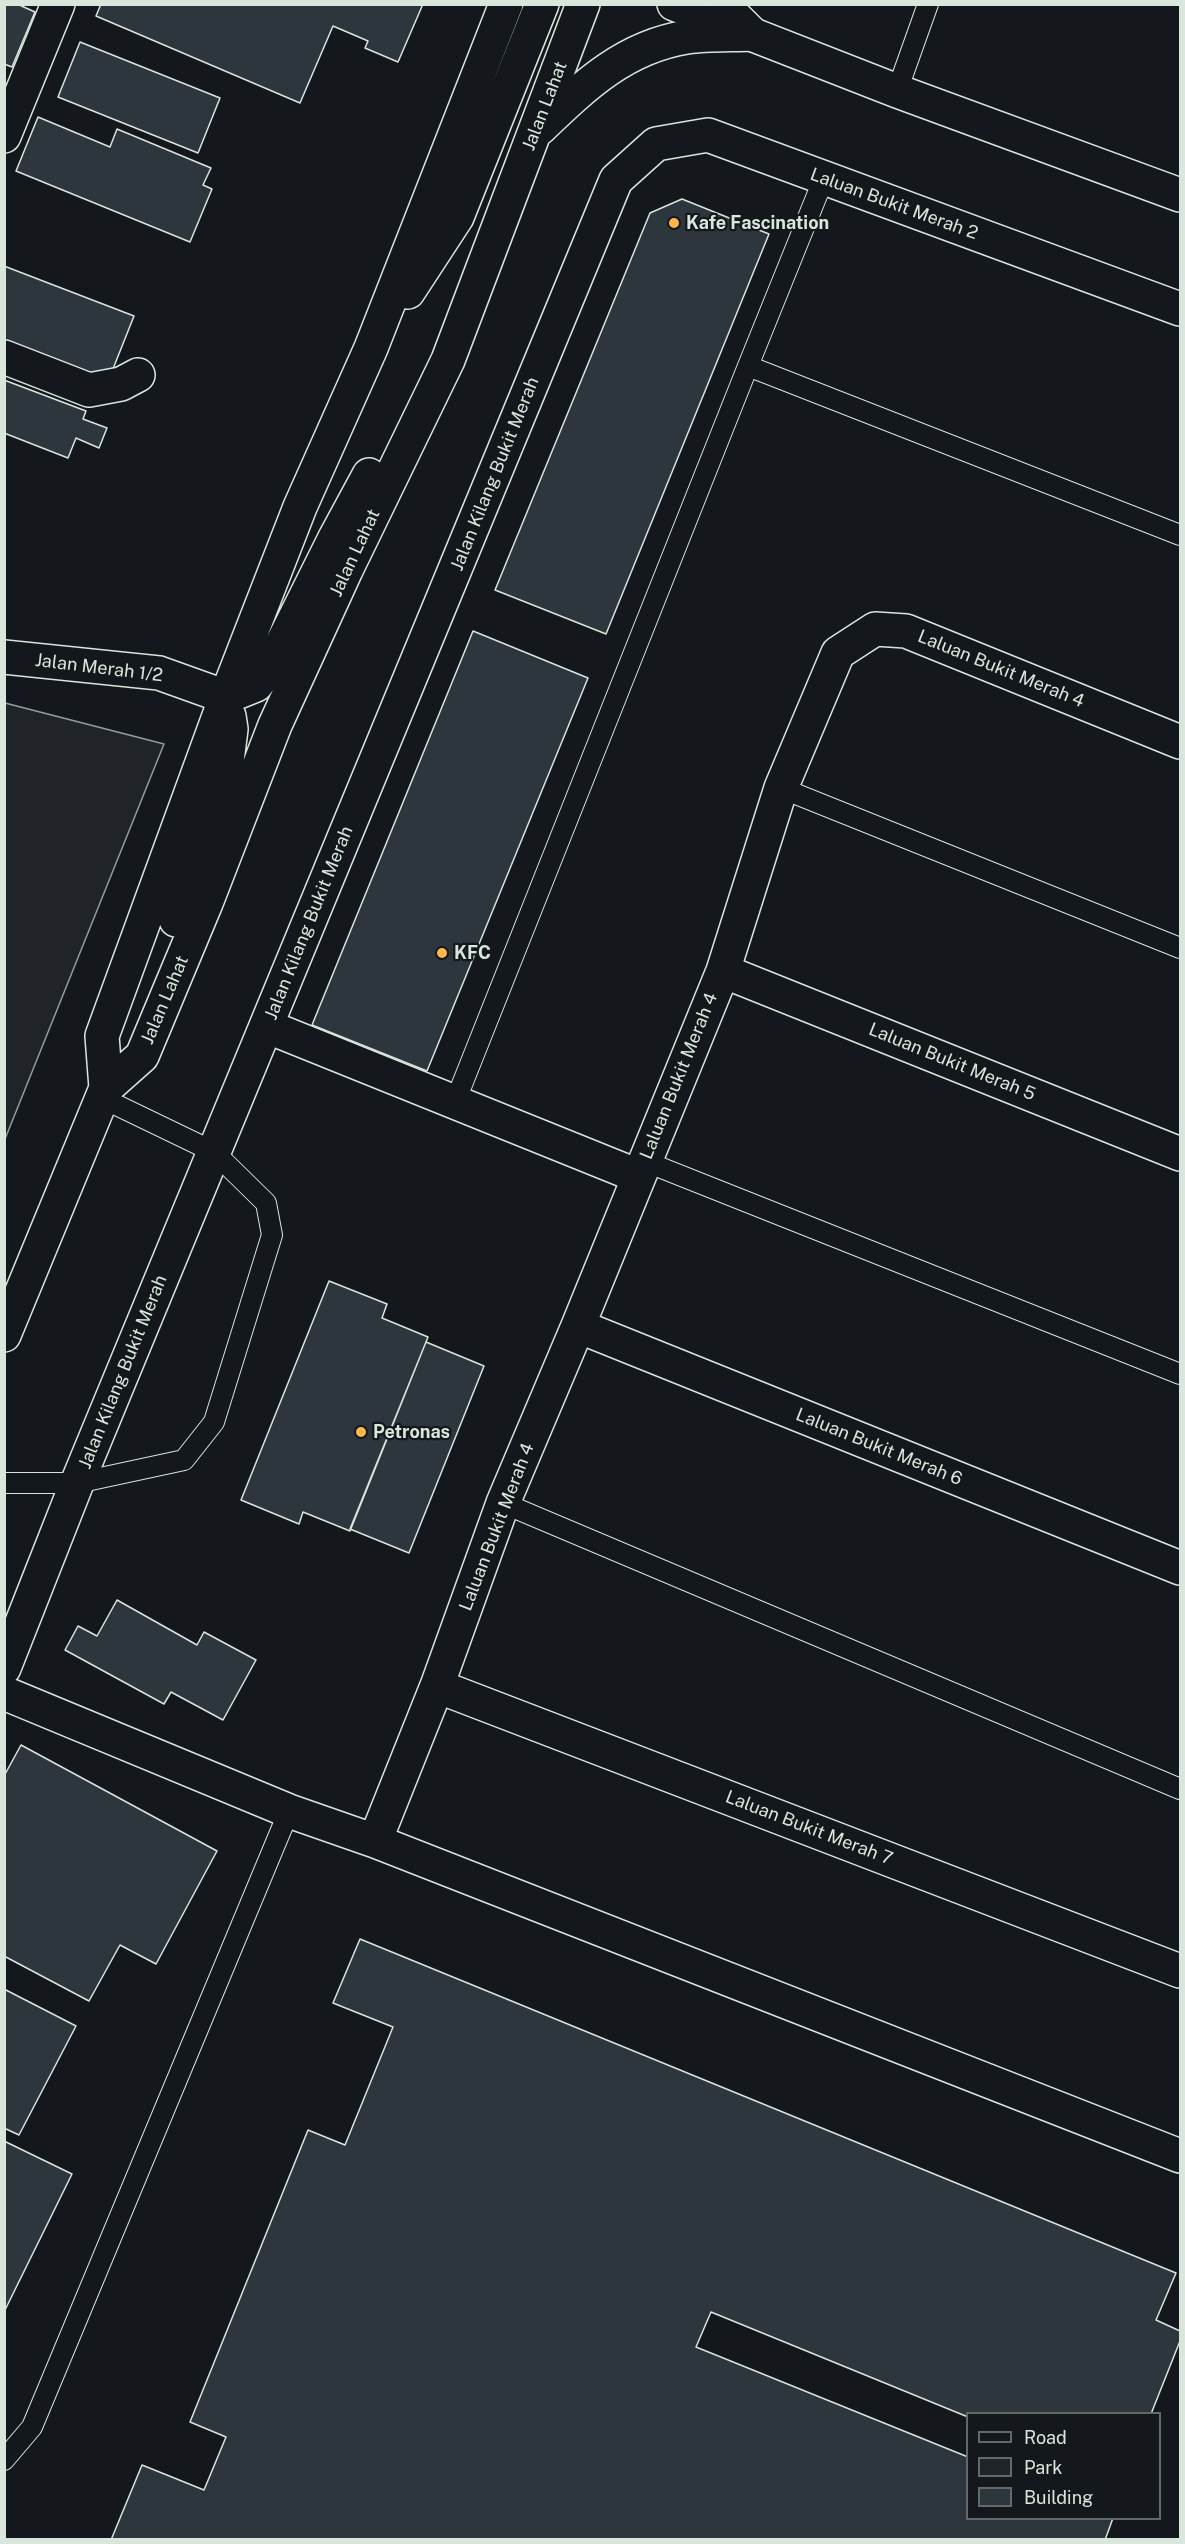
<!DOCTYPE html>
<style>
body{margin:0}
#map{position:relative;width:1185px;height:2544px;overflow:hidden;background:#14181c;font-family:"Public Sans",sans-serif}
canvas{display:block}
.frame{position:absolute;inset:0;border:6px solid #d8e6dc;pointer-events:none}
.legend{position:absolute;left:966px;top:2412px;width:195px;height:108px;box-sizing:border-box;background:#14181c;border:2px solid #626a69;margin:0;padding:8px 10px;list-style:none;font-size:18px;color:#d8e6dc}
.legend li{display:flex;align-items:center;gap:12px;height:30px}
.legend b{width:30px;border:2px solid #626a69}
</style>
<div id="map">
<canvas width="1185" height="2544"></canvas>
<div class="frame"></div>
<ul class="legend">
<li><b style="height:8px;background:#14181c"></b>Road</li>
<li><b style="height:16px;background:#202428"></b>Park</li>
<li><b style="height:16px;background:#2c363c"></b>Building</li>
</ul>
</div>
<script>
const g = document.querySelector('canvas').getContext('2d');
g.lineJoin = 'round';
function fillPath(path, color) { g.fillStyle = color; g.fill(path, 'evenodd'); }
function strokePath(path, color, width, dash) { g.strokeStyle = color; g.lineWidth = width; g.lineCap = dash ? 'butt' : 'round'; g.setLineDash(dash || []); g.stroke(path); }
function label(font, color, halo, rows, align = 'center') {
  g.font = font + ' "Public Sans",sans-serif'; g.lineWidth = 4.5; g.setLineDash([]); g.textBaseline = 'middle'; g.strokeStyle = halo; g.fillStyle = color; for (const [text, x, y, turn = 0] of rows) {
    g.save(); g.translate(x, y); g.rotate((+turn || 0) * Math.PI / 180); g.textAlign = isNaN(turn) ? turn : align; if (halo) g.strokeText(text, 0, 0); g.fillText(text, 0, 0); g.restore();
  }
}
const green = new Path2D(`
 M5 703 164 744 5 1139 4 703Z`);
fillPath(green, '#202428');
strokePath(green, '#939e99', 1.5);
const building = new Path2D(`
 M4 4H17L35 12 12 67 4 64Z
 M101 4H423L398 62 365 48 368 41 333 26 300 103 96 16Z
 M80 42 220 98 198 153 58 97Z
 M38 117 110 147 117 129 211 168 203 185 212 189 190 242 16 171Z
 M682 199 769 234 606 634 495 590 650 213Z
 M4 266 134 316 107 384 4 344Z
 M4 380 86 411 83 419 107 428 99 448 76 438 68 458 4 433Z
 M473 631 588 678 427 1071 312 1025Z
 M329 1281 387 1304 382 1318 428 1337 350 1531 303 1512 299 1524 241 1500Z
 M426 1342 484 1366 409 1553 350 1529Z
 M117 1600 197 1645 204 1632 256 1660 223 1720 171 1692 164 1704 65 1650 78 1626 97 1636Z
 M21 1745 217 1851 156 1964 120 1945 89 2001 4 1956V1776Z
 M360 1939 1176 2273 1156 2320 1180 2331V2341L1151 2414H968V2417L711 2312 696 2347 968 2457V2518H1113L1105 2540H111L142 2465 204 2490 226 2437 190 2422 308 2130 345 2145 393 2027 333 2003Z
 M4 1989 76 2026 19 2135 4 2128Z
 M4 2141 72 2174 5 2310H4Z`);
fillPath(building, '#2c363c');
strokePath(building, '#d8e6dc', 1.5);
const lane = new Path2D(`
 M897 91 928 4
 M824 178 748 366 1180 535
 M781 788 1180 948
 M455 1102 748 366
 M644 1161 1180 1374
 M4 1483H77L184 1460 214 1422 272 1235 266 1203 214 1152 102 1098
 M503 1503 1180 1789
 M4 2460 32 2427 289 1811`);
const street = new Path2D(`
 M4 136 58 4
 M4 357 89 390 121 384 138 375
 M4 657 159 673 226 697
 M723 971 1180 1154
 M266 1026 638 1176
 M578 1326 1180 1568
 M4 1668 77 1483 616 180 656 144 708 135 1180 309
 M437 1686 1180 1971
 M4 1693 289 1811 375 1841 1180 2156
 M375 1841 437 1686 503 1503 578 1326 723 971 781 788 838 653 875 629 906 631 1180 742`);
const secondary = new Path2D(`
 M674 4 897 91 1180 195`);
const primary = new Path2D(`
 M722 4 752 34
 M540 128C584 86 624 47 687 37 708 34 731 35 752 34
 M408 292 457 217 542 4
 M226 697 256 685 272 664 336 536 369 475
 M176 920 225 777 231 729 229 716
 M106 1088 102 1036 226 697 300 507 371 348 506 4
 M4 1335 106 1088 142 1056 206 903 275 725 346 570 448 360 583 4`);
strokePath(lane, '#d8e6dc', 22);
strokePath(street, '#d8e6dc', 36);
strokePath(secondary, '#d8e6dc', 36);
strokePath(primary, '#d8e6dc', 36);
strokePath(lane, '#14181c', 20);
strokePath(street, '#14181c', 33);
strokePath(secondary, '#14181c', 33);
strokePath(primary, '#14181c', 33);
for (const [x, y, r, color] of [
 [674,223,6,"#ffb74d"],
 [442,953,6,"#ffb74d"],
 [361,1432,6,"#ffb74d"]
]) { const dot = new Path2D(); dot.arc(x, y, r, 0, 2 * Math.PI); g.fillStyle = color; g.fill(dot); strokePath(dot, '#14181c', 2); }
label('18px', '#d8e6dc', '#14181c', [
 ["Jalan Lahat",545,106,-69],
 ["Laluan Bukit Merah 2",894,204,20],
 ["Jalan Kilang Bukit Merah",495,474,-68],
 ["Jalan Lahat",355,553,-65],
 ["Jalan Merah 1/2",99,668,7],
 ["Laluan Bukit Merah 4",1001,669,22],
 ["Jalan Kilang Bukit Merah",309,923,-68],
 ["Jalan Lahat",165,1000,-67],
 ["Laluan Bukit Merah 5",952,1062,22],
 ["Laluan Bukit Merah 4",679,1076,-68],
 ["Jalan Kilang Bukit Merah",123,1372,-68],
 ["Laluan Bukit Merah 6",879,1447,22],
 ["Laluan Bukit Merah 4",497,1527,-69],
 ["Laluan Bukit Merah 7",809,1828,21]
]);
label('bold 18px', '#d8e6dc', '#14181c', [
 ["Kafe Fascination",686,223],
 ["KFC",454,953],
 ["Petronas",373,1432]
], 'left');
</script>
